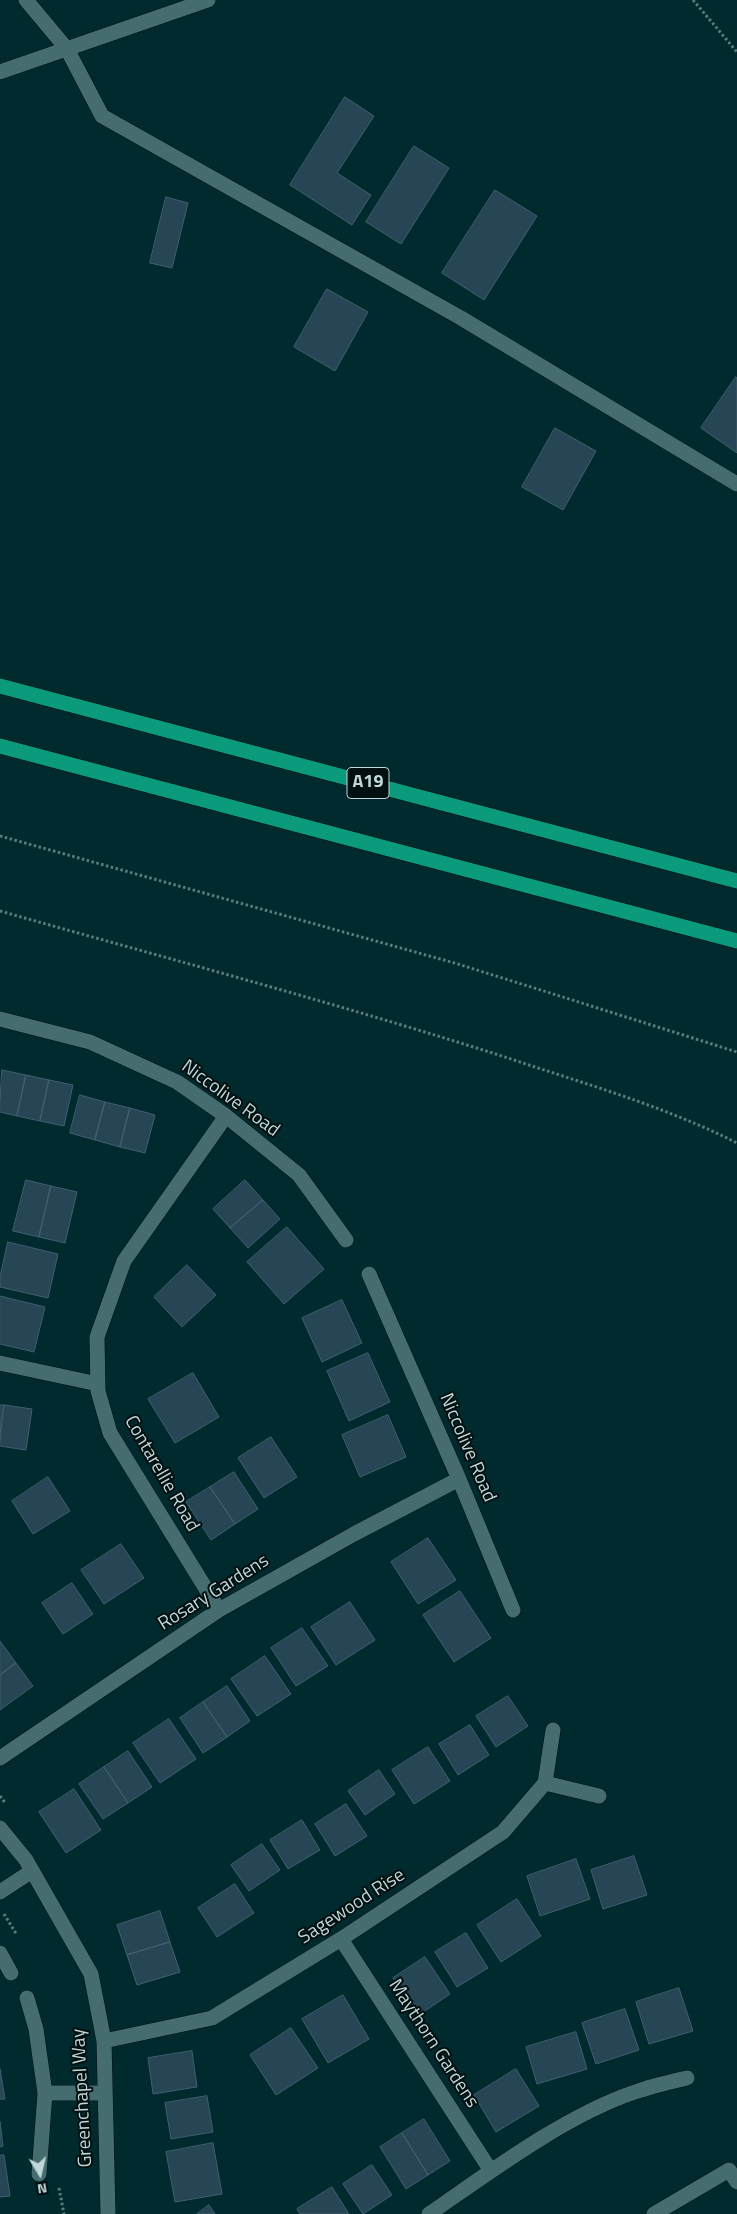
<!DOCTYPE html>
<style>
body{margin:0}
#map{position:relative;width:737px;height:2214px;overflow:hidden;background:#002a2d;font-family:"Titillium Web",sans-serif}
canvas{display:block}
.north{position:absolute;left:15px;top:2149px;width:50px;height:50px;-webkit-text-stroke:4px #021011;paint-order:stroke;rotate:171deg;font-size:14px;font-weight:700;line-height:20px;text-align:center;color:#c1d6d7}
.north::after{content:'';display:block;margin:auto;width:18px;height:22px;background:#c1d6d7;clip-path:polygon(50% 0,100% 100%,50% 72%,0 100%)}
</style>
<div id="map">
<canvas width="737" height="2214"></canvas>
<div class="north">N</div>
</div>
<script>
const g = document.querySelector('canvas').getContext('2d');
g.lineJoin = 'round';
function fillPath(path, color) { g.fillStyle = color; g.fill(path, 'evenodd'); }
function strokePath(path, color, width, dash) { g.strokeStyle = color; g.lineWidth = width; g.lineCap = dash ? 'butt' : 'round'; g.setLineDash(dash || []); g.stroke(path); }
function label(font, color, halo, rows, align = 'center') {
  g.font = font + ' "Titillium Web",sans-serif'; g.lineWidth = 4; g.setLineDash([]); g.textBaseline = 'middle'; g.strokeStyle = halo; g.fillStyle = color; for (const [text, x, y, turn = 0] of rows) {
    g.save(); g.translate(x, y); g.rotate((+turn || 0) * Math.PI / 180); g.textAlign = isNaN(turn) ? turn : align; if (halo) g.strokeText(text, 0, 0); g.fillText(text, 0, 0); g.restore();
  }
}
const building = new Path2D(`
 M345 97 374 116 337 173 371 195 352 225 290 185Z
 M414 146 449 168 401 244 366 222Z
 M495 190 537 216 484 300 442 273Z
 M166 197 188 203 172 268 150 263Z
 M327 289 368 312 335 371 294 347Z
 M736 377 737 378V453L701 428Z
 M555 428 596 451 563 510 522 487Z
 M2 1070 26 1075 17 1116 0 1112Z
 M26 1075 49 1080 40 1121 17 1116Z
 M49 1080 73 1085 64 1126 40 1121Z
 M80 1095 105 1102 95 1140 70 1133Z
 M105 1102 130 1108 120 1147 95 1140Z
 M130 1108 155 1115 145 1153 120 1147Z
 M26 1180 51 1186 39 1237 13 1231Z
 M245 1180 263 1200 230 1228 213 1209Z
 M51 1186 77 1192 65 1243 39 1237Z
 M263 1200 280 1219 248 1248 230 1228Z
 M287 1227 324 1269 284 1304 247 1262Z
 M8 1242 58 1254 48 1298 0 1287V1277Z
 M187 1265 216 1295 182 1327 154 1297Z
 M0 1296 45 1307 34 1352 0 1344Z
 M342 1300 362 1343 322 1362 302 1318Z
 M368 1353 390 1402 349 1421 327 1371Z
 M193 1373 219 1417 175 1443 148 1399Z
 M0 1405H4L0 1434Z
 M4 1405 32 1409 26 1450 0 1446Z
 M388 1415 406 1457 360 1477 342 1435Z
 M271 1437 297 1477 264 1498 238 1458Z
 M234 1472 258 1509 235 1524 210 1487Z
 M48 1477 70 1511 33 1534 12 1501Z
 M210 1487 235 1524 211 1540 186 1502Z
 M428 1538 456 1580 418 1604 391 1562Z
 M121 1544 144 1578 104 1604 81 1570Z
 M72 1583 93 1614 63 1634 42 1603Z
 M460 1591 491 1638 454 1662 423 1615Z
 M350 1602 375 1640 336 1665 311 1627Z
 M302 1628 328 1666 296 1686 271 1648Z
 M0 1641 16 1663 0 1675Z
 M265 1656 291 1694 257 1716 231 1679Z
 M16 1663 33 1686 0 1710V1675Z
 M227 1686 250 1721 227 1737 203 1702Z
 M508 1696 528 1726 496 1747 476 1716Z
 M203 1702 227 1737 203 1753 180 1718Z
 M169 1719 196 1759 160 1783 133 1743Z
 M470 1725 489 1755 458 1775 439 1744Z
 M428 1747 450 1781 414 1804 392 1770Z
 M128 1751 152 1787 128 1803 104 1767Z
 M104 1767 128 1803 103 1819 79 1784Z
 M379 1770 395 1794 365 1815 348 1791Z
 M74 1789 101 1830 66 1853 39 1812Z
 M346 1804 367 1836 335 1856 315 1824Z
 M302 1820 320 1850 288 1869 270 1840Z
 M262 1844 280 1870 249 1891 231 1865Z
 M634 1856 647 1895 603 1909 591 1870Z
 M576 1859 590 1899 540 1916 527 1876Z
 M235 1884 254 1913 217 1937 198 1908Z
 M517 1899 541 1936 501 1962 477 1925Z
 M160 1911 170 1942 127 1955 117 1925Z
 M466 1933 488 1968 457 1987 435 1952Z
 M170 1942 180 1972 137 1985 127 1955Z
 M425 1957 450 1994 419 2015 393 1978Z
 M679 1988 693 2031 649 2044 636 2002Z
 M343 1995 369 2039 328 2063 302 2019Z
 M625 2009 639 2050 596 2064 582 2023Z
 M291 2028 318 2068 276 2095 250 2055Z
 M576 2032 587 2069 537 2084 526 2047Z
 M192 2051 197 2087 153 2094 148 2058Z
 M0 2069 5 2099H0Z
 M516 2069 539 2106 496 2132 474 2095Z
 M207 2096 213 2132 171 2139 165 2103Z
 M424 2119 450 2161 428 2175 402 2133Z
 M0 2122 3 2146 0 2147Z
 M402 2133 428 2175 406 2189 380 2147Z
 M213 2143 222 2194 175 2202 166 2152Z
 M0 2155H4L10 2196 0 2197Z
 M372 2165 392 2195 363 2214 343 2184Z
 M332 2187 349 2214H300L297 2209Z
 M209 2205 215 2214H197Z`);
fillPath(building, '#274655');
strokePath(building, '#405f6f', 1);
const minor = new Path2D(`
 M26 0 67 49 102 116 461 318 737 484
 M0 72 208 0
 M0 1019 90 1042 177 1082 226 1116 299 1175 346 1240
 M369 1274 459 1479 513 1610
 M0 1363 98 1384
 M219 1610 110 1433 98 1391 97 1337 124 1261 226 1116
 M0 1758 219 1610 354 1534 459 1479
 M545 1783 553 1730
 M0 1828 26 1860 91 1974 104 2041 108 2214
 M0 1892 32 1871
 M341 1939 491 2171
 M0 1953 11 1973
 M27 1998 36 2029 45 2093 39 2174
 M104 2041 212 2018 341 1939 503 1832 545 1783 599 1796
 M45 2093H105
 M429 2214C490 2172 566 2115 635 2092 652 2086 670 2082 687 2078
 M654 2214 729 2170 737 2182`);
const highway = new Path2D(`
 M0 686 737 881
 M0 746 737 941`);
strokePath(minor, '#001012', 16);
strokePath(highway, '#001012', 16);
strokePath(new Path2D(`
 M693 0 737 52
 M0 836 458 964 737 1052
 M0 911C169 959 340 1004 508 1058 585 1084 664 1106 737 1143
 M0 1796 6 1804
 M4 1914 17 1935
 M59 2188 64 2214`), '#5b7b7d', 3, [2.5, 2.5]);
strokePath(minor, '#456d70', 15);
strokePath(highway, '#0b9a7c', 15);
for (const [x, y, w] of [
 [368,783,42]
]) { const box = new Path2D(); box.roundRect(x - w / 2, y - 15.5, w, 31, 4); g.fillStyle = '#021011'; g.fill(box); strokePath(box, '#c1d6d7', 1); }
label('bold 18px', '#c1d6d7', null, [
 ["A19",368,783]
]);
label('19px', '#c1d6d7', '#021011', [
 ["Niccolive Road",230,1099,36],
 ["Niccolive Road",467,1448,67],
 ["Contarellie Road",161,1474,60],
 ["Rosary Gardens",214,1593,-32],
 ["Sagewood Rise",352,1907,-33],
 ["Maythorn Gardens",433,2044,57],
 ["Greenchapel Way",83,2098,-93]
]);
</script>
